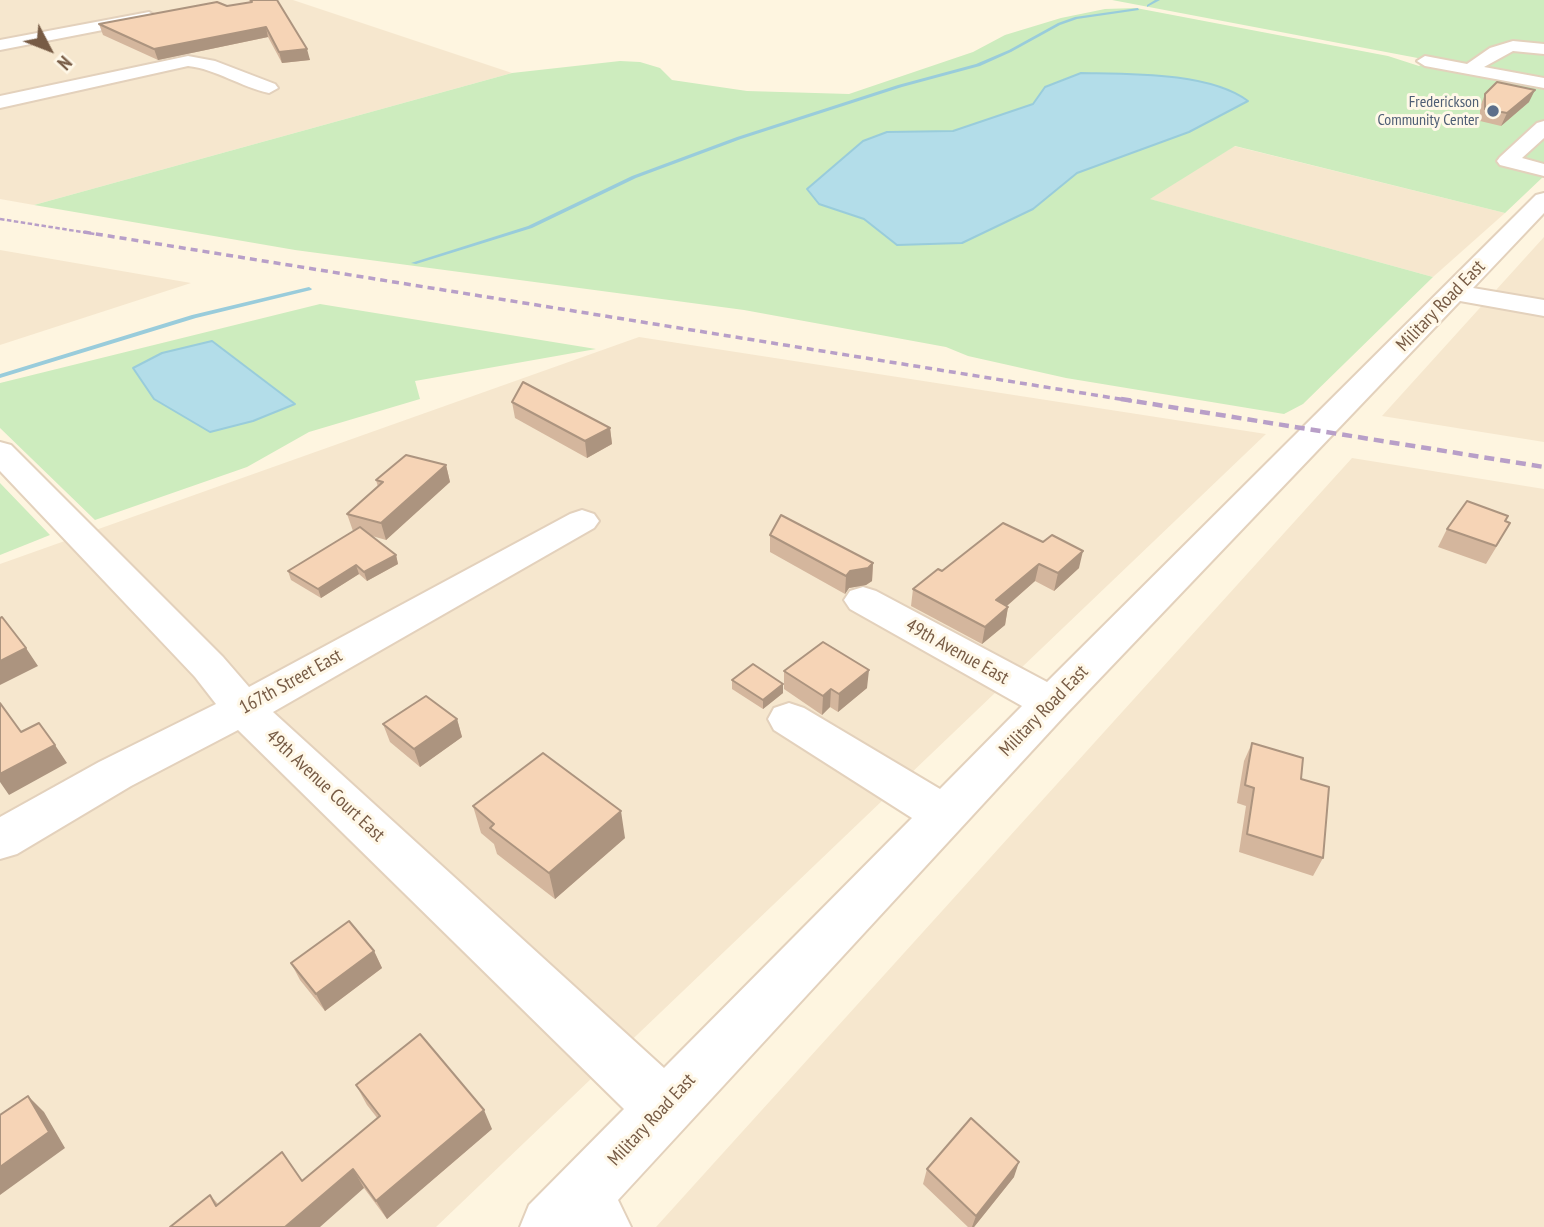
<!DOCTYPE html>
<style>
body{margin:0}
#map{position:relative;width:1544px;height:1227px;overflow:hidden;background:#fef5e0;font-family:"PT Sans Narrow",sans-serif}
canvas{display:block}
.north{position:absolute;left:14px;top:14px;width:70px;height:70px;-webkit-text-stroke:5px #fff8e8;paint-order:stroke;rotate:132deg;font-size:19px;font-weight:700;line-height:28px;text-align:center;color:#775b45}
.north::after{content:'';display:block;margin:auto;width:24px;height:32px;background:#775b45;clip-path:polygon(50% 0,100% 100%,50% 72%,0 100%)}
</style>
<div id="map">
<canvas width="1544" height="1227"></canvas>
<div class="north">N</div>
</div>
<script>
const g = document.querySelector('canvas').getContext('2d');
g.lineJoin = 'round';
function fillPath(path, color) { g.fillStyle = color; g.fill(path, 'evenodd'); }
function strokePath(path, color, width, dash) { g.strokeStyle = color; g.lineWidth = width; g.lineCap = dash ? 'butt' : 'round'; g.setLineDash(dash || []); g.stroke(path); }
function label(font, color, halo, rows, align = 'center') {
  g.font = font + ' "PT Sans Narrow",sans-serif'; g.lineWidth = 6; g.setLineDash([]); g.textBaseline = 'middle'; g.strokeStyle = halo; g.fillStyle = color; for (const [text, x, y, turn = 0] of rows) {
    g.save(); g.translate(x, y); g.rotate((+turn || 0) * Math.PI / 180); g.textAlign = isNaN(turn) ? turn : align; if (halo) g.strokeText(text, 0, 0); g.fillText(text, 0, 0); g.restore();
  }
}
fillPath(new Path2D(`
 M0 0H293L512 73 34 205 0 199Z
 M1234 146 1505 213 1433 277 1149 199Z
 M1544 237V442L1382 416Z
 M0 250 191 283 0 345Z
 M639 337 1266 434 436 1227H0V564Z
 M1352 458 1544 489V1227H656Z`), '#f6e7ce');
fillPath(new Path2D(`
 M1112 0H1544V82Z
 M1136 8 1388 56 1419 66 1424 63 1544 86V176L1505 213 1235 146 1150 199 1433 277 1303 404 1284 414 1066 378 968 356 946 347 744 310 295 250 34 205 512 73 620 61 640 62 660 68 672 80 747 91 849 94 973 52 1005 35 1061 18 1105 9Z
 M320 304 596 349 415 381 420 399 309 432 247 467 95 520 0 428V383Z
 M0 483 50 535 0 555Z`), '#cdecbe');
const water = new Path2D(`
 M1081 73C1129 74 1209 72 1248 101L1189 132 1077 173 1033 209 962 243 897 245 864 219 819 204 807 189 863 141 887 132 953 131 1033 104 1045 87Z
 M212 341 295 404 253 421 210 432 154 399 133 368 162 353Z`);
fillPath(water, '#b3dde9');
strokePath(water, '#99ccdb', 2);
fillPath(new Path2D(`
 M1155 0H1160L1147 7V5Z
 M1138 8 1139 10 1077 19 1060 25 1011 52 980 66 902 87 741 139 636 178 532 228 416 264 411 263 528 226 632 176 737 137 898 85 976 64 1009 50 1058 23 1075 17Z
 M309 287 312 289 311 290 196 318 0 378V374L192 315Z`), '#99ccdb');
const minor = new Path2D(`
 M149 12 157 17 154 20 0 50V40Z
 M1513 41 1544 44V54L1513 51 1484 67 1544 78V88L1425 66 1417 61 1425 56 1467 64 1490 48Z
 M188 56 215 61 275 84 278 88 269 93C241 87 216 69 188 66L0 108V96Z
 M1544 121V138L1522 158 1544 164V176L1500 165 1497 161 1500 157 1537 123Z
 M1544 193V213L1473 288 1544 300V316L1460 301 1066 714 618 1200 631 1227H520L529 1205 624 1109 238 730 131 786 17 854 0 859V817L99 762 216 704 195 677 0 471V442L11 445 223 657 249 687 570 514 582 510 594 514 599 521 594 528 273 712 664 1068 912 818 774 730 768 719 774 708 789 703 804 708 940 789 1022 706 850 609 844 600 850 591 863 587 876 591 1047 682 1536 195Z`);
strokePath(minor, '#e3d1bc', 4);
fillPath(minor, '#fff');
strokePath(new Path2D(`
 M0 219 95 234`), '#b89fc8', 2.5, [4.5, 2.5]);
strokePath(new Path2D(`
 M84 232 1132 401`), '#b89fc8', 3.5, [7, 5]);
strokePath(new Path2D(`
 M1121 399 1544 467`), '#b89fc8', 4.5, [10, 6]);
fillPath(new Path2D(`
 M249 0H277L310 60 282 63 268 37 158 60 103 35 99 24 227 6 250 2Z
 M1485 94 1529 102 1501 126 1480 121V107Z
 M512 402 610 428 612 444 587 458 515 418Z
 M446 465 450 482 386 540 372 536 396 555 398 564 367 581 359 574 321 598 291 580 288 571 353 531 347 514 378 487 376 480Z
 M1505 521 1500 541 1486 564 1438 547 1447 529Z
 M1003 523 1079 568 1054 591 1035 581 1007 606 1008 607 1005 625 982 644 911 606 913 589 942 571Z
 M770 535 873 563 872 581 866 585 849 588 845 594 770 552Z
 M784 671 867 688 838 712 830 707 822 715 784 689Z
 M732 680 783 693 763 709 732 689Z
 M457 719 462 737 420 767 390 742 383 724Z
 M1252 743 1301 779 1323 858 1313 876 1239 852 1246 806 1237 803 1244 761Z
 M473 806 625 838 555 899 497 854 494 844 481 833Z
 M374 951 382 968 325 1011 300 980 291 963Z
 M356 1085 492 1129 387 1219 364 1188 170 1227 210 1195 218 1204 302 1181 378 1119 367 1105Z
 M927 1169 1014 1177 974 1227H968L923 1184Z`), '#d4b69d');
fillPath(new Path2D(`
 M266 27 268 37 158 60 154 49Z
 M307 49 310 60 282 63 279 52Z
 M1535 90 1529 102 1501 126 1507 113Z
 M610 428 612 444 587 458 585 441Z
 M446 465 450 482 386 540 381 523Z
 M1083 551 1079 568 1054 591 1058 573Z
 M396 555 398 564 367 581 364 572Z
 M873 563 872 581 866 585 849 588 845 594 846 576 850 571Z
 M1039 564 1035 581 993 618 996 600Z
 M356 565 359 574 321 598 318 589Z
 M1008 607 1005 625 982 644 985 627Z
 M26 648 38 666 0 685V661Z
 M869 670 867 688 838 712 839 694Z
 M783 684V693L763 709V700Z
 M831 689 830 707 822 715 823 696Z
 M457 719 462 737 420 767 414 749Z
 M55 745 67 763 9 795 0 782V774Z
 M621 811 625 838 555 899 549 873Z
 M374 951 382 968 325 1011 316 994Z
 M28 1096 44 1112 65 1148 0 1195V1167Z
 M484 1110 492 1129 387 1219 376 1201Z
 M1019 1162 1014 1177 974 1227H972L976 1216Z
 M353 1169 364 1188 320 1227H285Z`), '#ac947f');
const building = new Path2D(`
 M251 0H277L307 49 279 52 266 27 154 49 99 24 217 2 227 6 252 2Z
 M1497 82 1535 90 1507 113 1485 109V94Z
 M523 382 610 428 585 441 512 402Z
 M406 455 446 465 381 523 347 514 383 482 376 480Z
 M1467 501 1508 516 1505 521 1510 523 1496 546 1447 529Z
 M781 515 873 563 868 568 850 571 846 576 770 535Z
 M1003 523 1043 542 1052 535 1083 551 1058 573 1039 564 996 600 1008 607 985 627 913 589 938 569 942 571Z
 M360 527 396 555 364 572 356 565 318 589 288 571Z
 M2 617 26 648 0 661V618Z
 M823 642 869 670 839 694 831 689 823 696 784 671Z
 M753 664 783 684 763 700 732 680Z
 M426 696 457 719 414 749 383 724Z
 M0 703 21 732 39 723 55 745 0 774Z
 M1252 743 1303 758 1301 779 1329 787 1323 858 1247 834 1254 788 1245 785Z
 M543 753 621 811 549 873 490 828 494 824 473 806Z
 M349 921 374 951 316 994 291 963Z
 M420 1034 484 1110 376 1201 353 1169 285 1227H170L210 1195 216 1206 282 1152 302 1181 380 1116 356 1085Z
 M28 1096 49 1132 0 1167V1115Z
 M971 1118 1019 1162 976 1216 927 1169Z`);
fillPath(building, '#f6d4b6');
strokePath(building, '#ac947f', 2);
for (const [x, y, r, color] of [
 [1493,111,7,"#5c6f8a"]
]) { const dot = new Path2D(); dot.arc(x, y, r, 0, 2 * Math.PI); g.fillStyle = color; g.fill(dot); strokePath(dot, '#fff8e8', 2.5); }
label('16px', '#4e5e75', '#fff8e8', [
 ["Frederickson",1479,102],
 ["Community Center",1479,120]
], 'right');
label('19px', '#775b45', '#fff8e8', [
 ["Military Road East",1441,306,-46],
 ["49th Avenue East",957,652,29],
 ["167th Street East",291,682,-29],
 ["Military Road East",1044,711,-46],
 ["49th Avenue Court East",325,786,43],
 ["Military Road East",652,1120,-47]
]);
</script>
